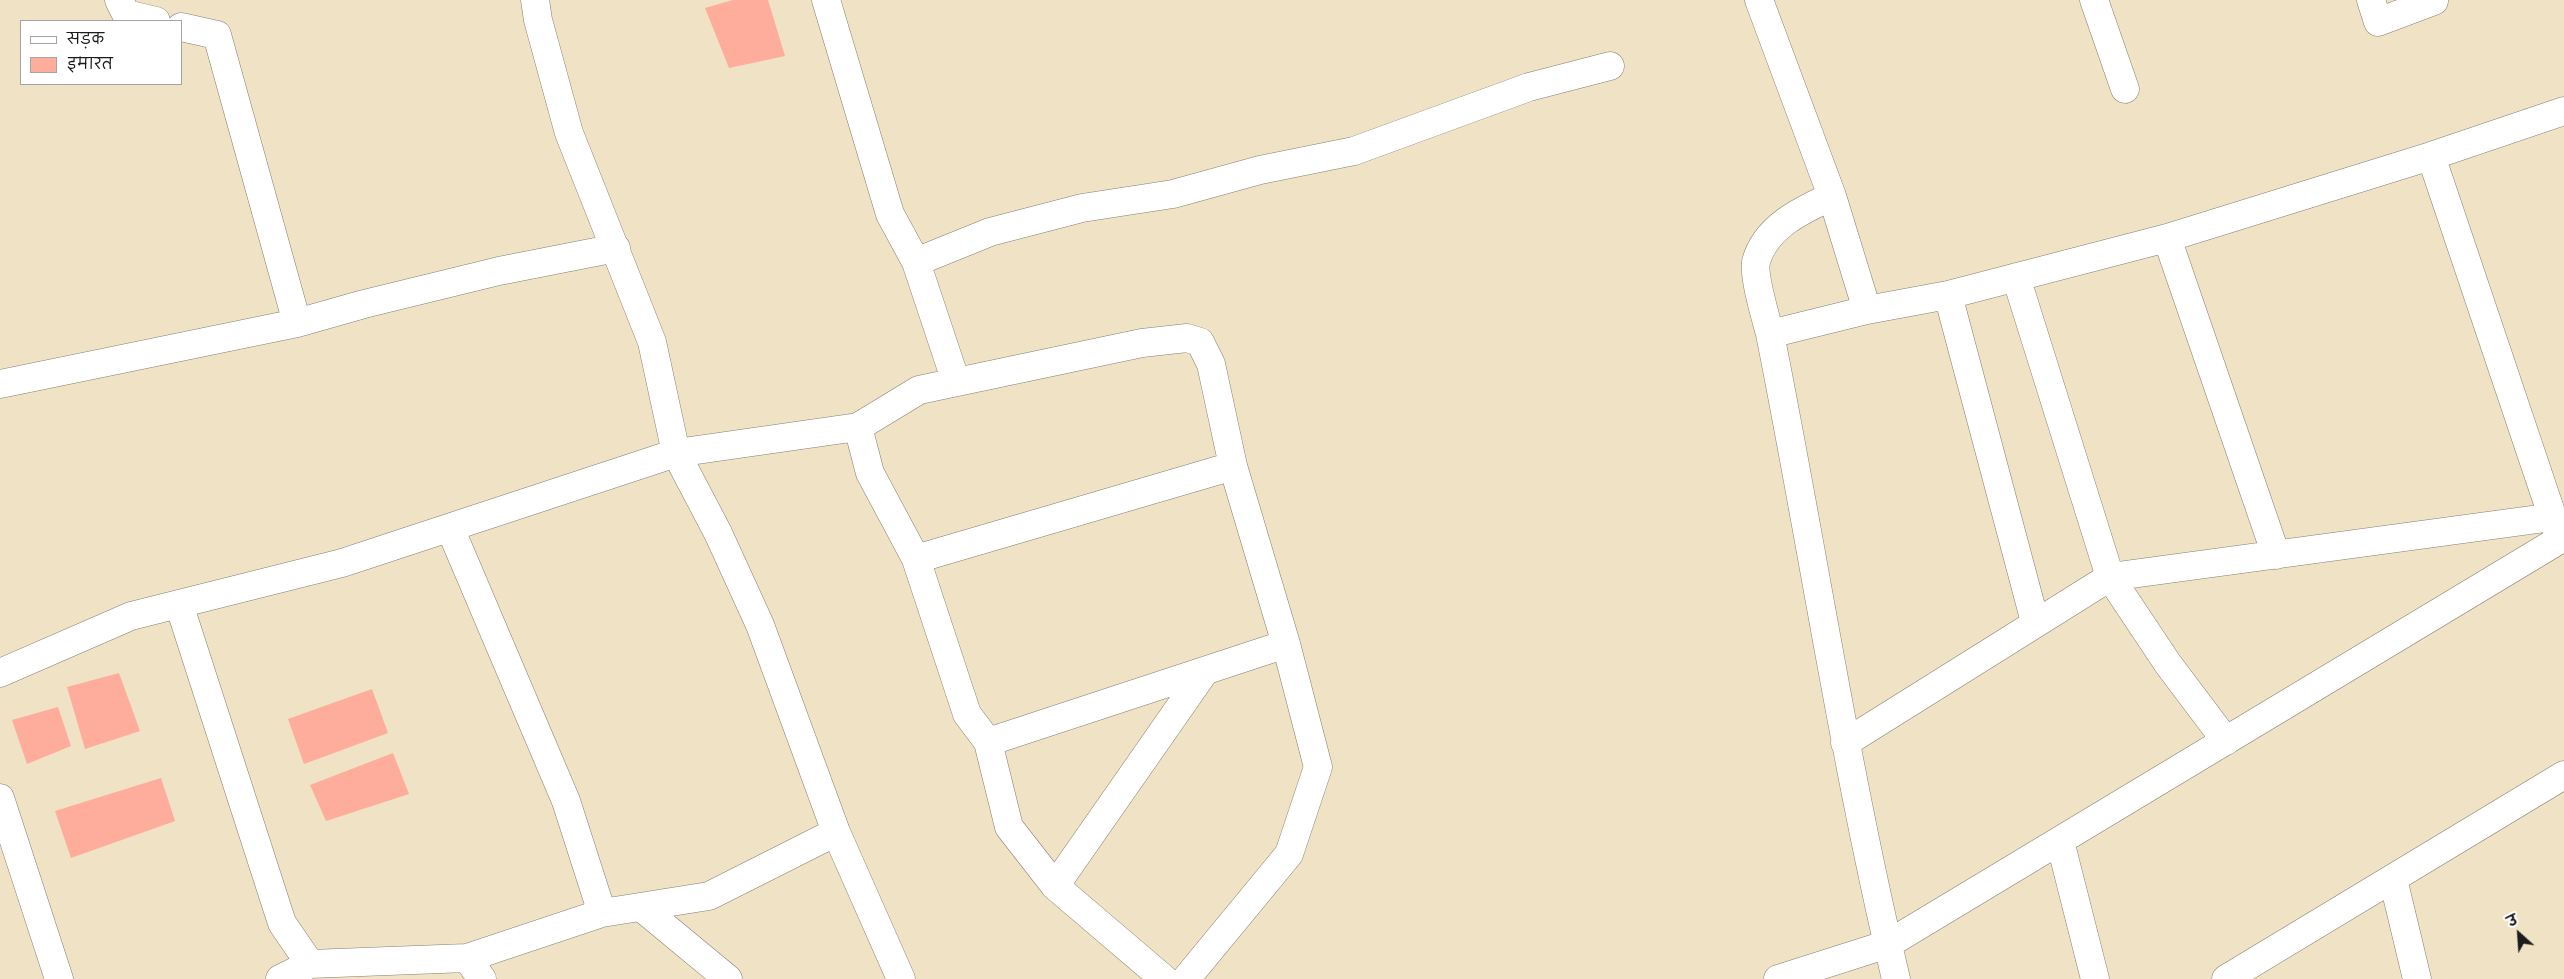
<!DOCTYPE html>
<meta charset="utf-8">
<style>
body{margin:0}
#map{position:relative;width:2564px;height:979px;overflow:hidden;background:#f0e2c5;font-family:"Patrick Hand","Playpen Sans Deva",sans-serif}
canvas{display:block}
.legend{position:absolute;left:20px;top:20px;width:162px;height:65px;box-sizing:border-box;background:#fff;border:1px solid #a4a4a4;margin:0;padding:6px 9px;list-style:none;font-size:15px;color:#1c1c1c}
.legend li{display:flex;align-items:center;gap:10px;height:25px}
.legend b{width:25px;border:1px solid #a4a4a4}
.north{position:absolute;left:2494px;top:909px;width:50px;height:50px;-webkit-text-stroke:4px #fff;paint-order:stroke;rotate:334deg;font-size:14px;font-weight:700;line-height:20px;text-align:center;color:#1c1c1c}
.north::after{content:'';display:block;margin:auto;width:18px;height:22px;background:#1c1c1c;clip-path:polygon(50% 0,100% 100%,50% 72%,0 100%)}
</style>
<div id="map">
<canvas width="2564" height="979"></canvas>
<ul class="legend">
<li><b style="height:6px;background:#fff"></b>सड़क</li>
<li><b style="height:14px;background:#feac9c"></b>इमारत</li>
</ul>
<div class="north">उ</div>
</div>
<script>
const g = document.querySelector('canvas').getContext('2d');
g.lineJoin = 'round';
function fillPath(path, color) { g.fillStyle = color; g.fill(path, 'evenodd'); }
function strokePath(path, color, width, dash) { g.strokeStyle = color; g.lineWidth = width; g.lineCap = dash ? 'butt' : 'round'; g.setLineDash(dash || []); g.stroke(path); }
fillPath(new Path2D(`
 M733 0H768L785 56 729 68 705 8Z
 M119 673 140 731 85 749 67 687Z
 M372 689 388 733 304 764 288 719Z
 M58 707 71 746 27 764 12 720Z
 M393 753 409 794 326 821 310 785Z
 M161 778 175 821 71 858 55 811Z`), '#feac9c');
const street = new Path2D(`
 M119 0 126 14 156 21
 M535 0 538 20 569 133 652 342 676 453 718 533 760 625 836 832 901 979
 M826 0 890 214 916 262 956 382
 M1759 0 1832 196 1867 310 1770 334C1813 549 1845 766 1896 979
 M2094 0 2125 89
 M2371 0 2378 22 2434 1
 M181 27 217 35 297 323
 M2431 156 2558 533
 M2167 238 2276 555
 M916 262 990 232 1082 208 1173 194 1260 170 1354 151 1529 87 1610 66
 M2016 277 2110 577 2168 664 2226 741
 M1948 295 2035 622
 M1867 310 1948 295 2167 238 2431 156 2564 111
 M1770 334C1766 319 1753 275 1756 262 1765 227 1802 210 1832 196
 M0 384 297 323 364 304 499 271 616 248
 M858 427 870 473 916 559 967 714 988 742 1009 827 1055 886 1164 979
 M450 528 566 801 602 913
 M916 559 1233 466
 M179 604 282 923 310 964
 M0 673 131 616 342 563 676 453 858 427 919 390 1142 343 1187 338 1200 342 1211 364 1233 466 1286 644 1318 767 1289 854 1186 979
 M988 742 1286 644
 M1845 743 2110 577 2553 517
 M0 798 59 979
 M2060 841 2095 979
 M2393 879 2417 979
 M1055 886 1205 671
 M641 907 728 979
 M467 958 482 979
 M280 979 310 964 467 958 602 913 709 896 836 832
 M1778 979 1888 944 2564 537
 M2226 979 2564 775`);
strokePath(street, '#867f70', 29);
strokePath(street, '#fff', 28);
</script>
